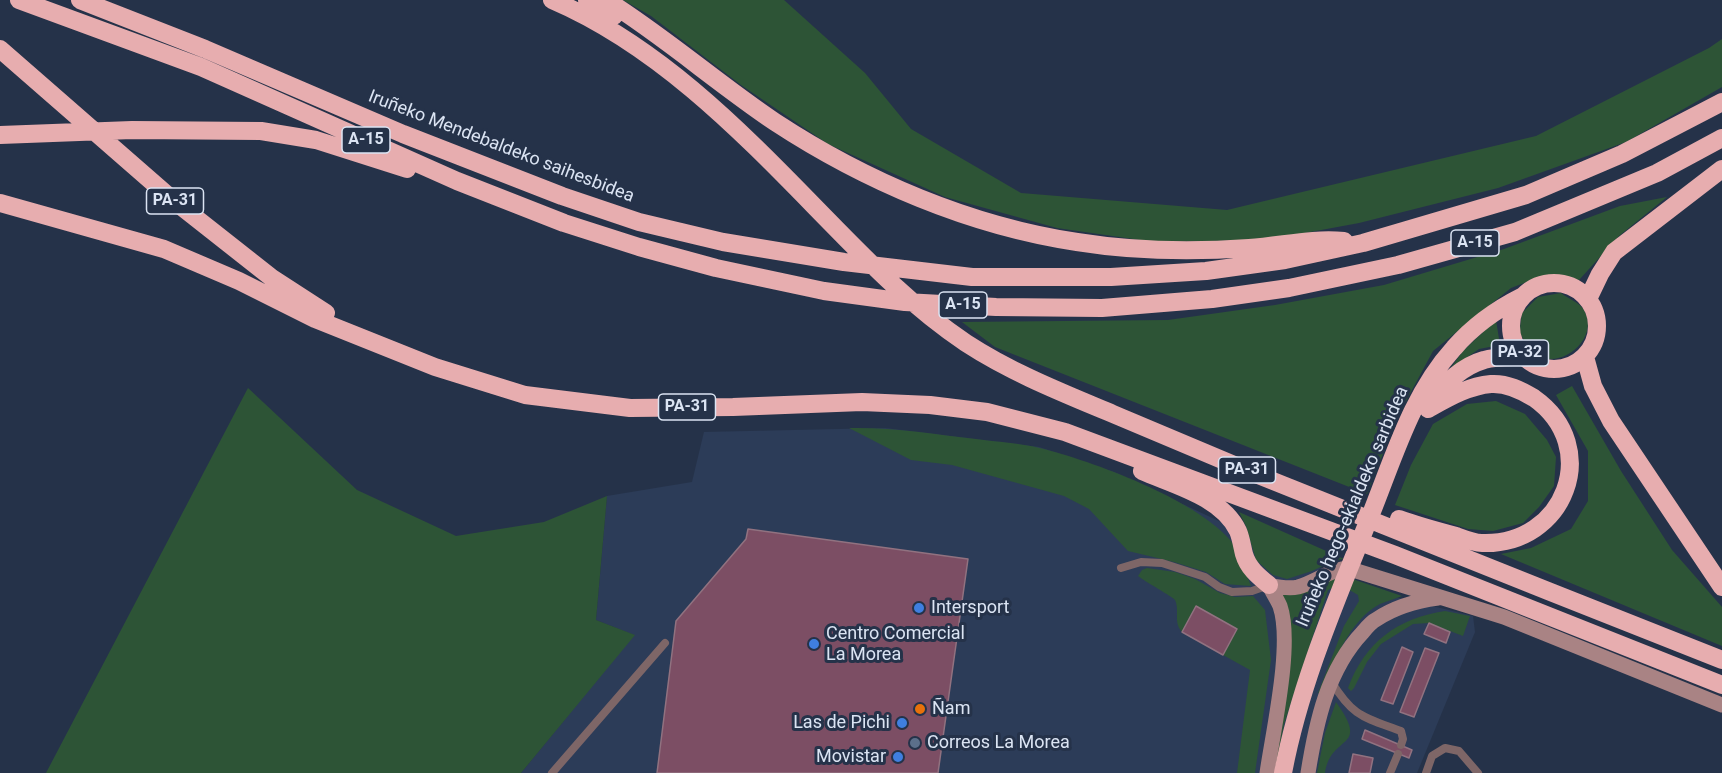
<!DOCTYPE html>
<meta charset="utf-8">
<style>
body{margin:0}
canvas{display:block;background:#253249}
</style>
<canvas width="1722" height="773"></canvas>
<script>
const g = document.querySelector('canvas').getContext('2d');
g.lineJoin = 'round';
function fillPath(path, color) { g.fillStyle = color; g.fill(path, 'evenodd'); }
function strokePath(path, color, width, dash) { g.strokeStyle = color; g.lineWidth = width; g.lineCap = dash ? 'butt' : 'round'; g.setLineDash(dash || []); g.stroke(path); }
function label(font, color, halo, rows, align = 'center') {
  g.font = font + ' Roboto,sans-serif'; g.lineWidth = 6; g.setLineDash([]); g.textBaseline = 'middle'; g.strokeStyle = halo; g.fillStyle = color; for (const [text, x, y, turn = 0] of rows) {
    g.save(); g.translate(x, y); g.rotate((+turn || 0) * Math.PI / 180); g.textAlign = isNaN(turn) ? turn : align; if (halo) g.strokeText(text, 0, 0); g.fillText(text, 0, 0); g.restore();
  }
}
fillPath(new Path2D(`
 M885 428 1039 447 1114 472 1300 559 1379 593 1473 616 1475 632 1417 773H521L634 635 596 620 607 496 692 482 704 432Z`), '#2c3c58');
fillPath(new Path2D(`
 M623 0H784L865 73 911 129 1021 193 1227 210 1536 136 1709 48 1722 39V87L1626 142 1498 188 1359 223 1267 240 1154 242 1057 228 945 197 870 163 828 144 741 85 651 16Z
 M1667 197 1619 236 1579 280 1545 275 1511 288 1433 351 1398 416 1367 494 995 347 962 322 1168 320 1275 305 1384 285 1504 249 1620 206Z
 M1561 293C1567 298 1580 303 1584 310 1603 342 1548 381 1526 344 1524 340 1521 336 1520 332 1520 326 1521 319 1522 313L1538 297Z
 M1496 320 1500 345 1479 349 1450 369 1463 351Z
 M1572 386 1621 471 1672 550 1722 607V646L1501 554 1531 548 1571 529 1588 501V451L1556 395Z
 M248 388 357 490 456 536 544 522 607 496 596 620 635 635 521 773H46Z
 M1496 401 1525 414 1547 440 1556 457 1554 486 1539 507 1523 523 1493 531 1468 529 1395 505 1411 465 1433 424 1467 404Z
 M849 428C892 427 934 434 976 439 997 442 1020 443 1040 448 1092 461 1196 499 1231 541 1235 546 1249 580 1251 586L1225 584 1206 572 1174 562 1128 551 1089 509 1064 496 952 465 911 460Z
 M1239 512 1344 559 1336 560 1312 571 1287 579 1273 575 1256 560 1246 526Z
 M1147 568 1175 572 1195 579 1220 593 1235 597 1253 596 1265 610 1271 660 1255 773H1237L1250 670 1223 655 1237 629 1196 606 1182 632C1173 622 1180 611 1175 600 1173 597 1144 581 1138 576L1142 570Z
 M1338 574 1402 596C1395 599 1387 601 1380 604 1350 619 1333 664 1320 693H1318L1344 626 1359 601 1358 595C1348 589 1340 584 1328 590L1284 724 1275 773 1278 592Z
 M1445 611 1470 616 1463 636 1429 623 1413 624 1381 644 1367 662 1354 688 1351 691 1348 688C1365 642 1398 618 1445 611Z
 M1336 702C1371 751 1331 733 1325 773H1317L1325 733Z`), '#2d5436');
const building = new Path2D(`
 M748 529 968 559 938 773H657L676 621 746 539Z
 M1196 606 1237 629 1223 655 1182 632Z
 M1429 623 1450 632 1446 643 1424 634Z
 M1402 647 1413 652 1393 704 1381 700Z
 M1425 648 1439 653 1414 717 1400 712Z
 M1365 730 1412 750 1409 758 1362 739Z
 M1353 754 1373 758 1370 773H1349Z`);
fillPath(building, '#7c4e64');
strokePath(building, '#917280', 1.5);
strokePath(new Path2D(`
 M1121 568 1141 562 1162 563 1205 577 1219 587 1232 592 1252 591 1269 585
 M1331 681C1353 717 1363 717 1401 731L1403 739 1401 745
 M552 773 665 643
 M1390 773 1398 754
 M1426 773 1432 756 1445 748 1459 751 1478 773`), '#7e6667', 8);
strokePath(new Path2D(`
 M1269 585C1278 587 1289 589 1298 587 1316 582 1329 570 1347 568L1504 617 1722 705
 M1267 773C1273 731 1293 644 1280 606 1277 599 1272 592 1269 585
 M1308 773C1316 723 1327 670 1363 632 1367 627 1371 622 1377 619 1395 607 1416 601 1438 598`), '#a98384', 15);
strokePath(new Path2D(`
 M19 0 201 67 457 181 564 223 639 247 716 268 824 291 905 302 996 307 1102 308 1212 299 1289 288 1398 265 1515 232 1657 173 1722 138
 M80 0 205 49 403 134 562 196 639 222 723 242 844 262 972 277H1111L1206 271 1285 260 1363 243 1526 195 1622 154 1722 102
 M552 0C655 44 737 127 814 206 862 255 909 305 966 343 1012 373 1063 393 1113 414 1162 435 1210 455 1258 475 1413 537 1567 599 1722 660
 M587 0 614 16
 M606 0C665 37 717 83 775 122 865 181 970 226 1077 242 1133 251 1192 252 1249 248 1282 246 1310 238 1344 241
 M0 49 173 200 272 278 326 313
 M0 135 132 130 261 131 316 140 407 169
 M0 203 164 249 239 281 315 319 435 367 525 395 630 408 733 407 862 402 930 405 987 412 1065 432 1395 555 1722 685
 M1511 326a43 43 0 1 1 86 0a43 43 0 1 1-86 0Z
 M1588 299 1600 274 1614 252 1722 169
 M1585 357 1593 386 1611 421 1722 587
 M1433 401C1444 383 1463 366 1484 360 1496 356 1511 357 1523 357
 M1142 471C1174 485 1222 497 1238 531 1241 538 1242 546 1244 554 1248 568 1258 576 1269 585
 M1399 519C1418 526 1437 531 1456 536 1464 539 1474 543 1482 543 1565 546 1603 447 1534 398 1521 390 1507 383 1491 384 1468 386 1448 398 1428 409
 M1283 773C1300 683 1337 599 1371 514 1394 457 1412 394 1454 348 1473 326 1497 309 1523 296`), '#e7adaf', 18);
for (const [x, y, r, color] of [
 [919,608,6,"#3f7fe0"],
 [814,644,6,"#3f7fe0"],
 [920,709,6,"#e8710a"],
 [902,723,6,"#3f7fe0"],
 [915,743,6,"#5c6f8a"],
 [898,757,6,"#3f7fe0"]
]) { const dot = new Path2D(); dot.arc(x, y, r, 0, 2 * Math.PI); g.fillStyle = color; g.fill(dot); strokePath(dot, '#253249', 2); }
for (const [x, y, w] of [
 [366,140,48],
 [175,201,57],
 [1475,243,48],
 [963,305,48],
 [1520,353,57],
 [687,407,57],
 [1247,470,57]
]) { const box = new Path2D(); box.roundRect(x - w / 2, y - 13, w, 26, 4.5); g.fillStyle = '#253249'; g.fill(box); strokePath(box, '#dbe4f3', 1.5); }
label('bold 16px', '#dbe4f3', null, [
 ["A-15",366,140],
 ["PA-31",175,201],
 ["A-15",1475,243],
 ["A-15",963,305],
 ["PA-32",1520,353],
 ["PA-31",687,407],
 ["PA-31",1247,470]
]);
label('18px', '#dbe4f3', '#253249', [
 ["Iruñeko Mendebaldeko saihesbidea",501,147,21],
 ["Iruñeko hego-ekialdeko sarbidea",1353,507,-67]
]);
label('18px', '#dbe4f3', '#253249', [
 ["Intersport",931,608],
 ["Centro Comercial",826,634],
 ["La Morea",826,655],
 ["Ñam",932,709],
 ["Las de Pichi",890,723,"right"],
 ["Correos La Morea",927,743],
 ["Movistar",886,757,"right"]
], 'left');
</script>
